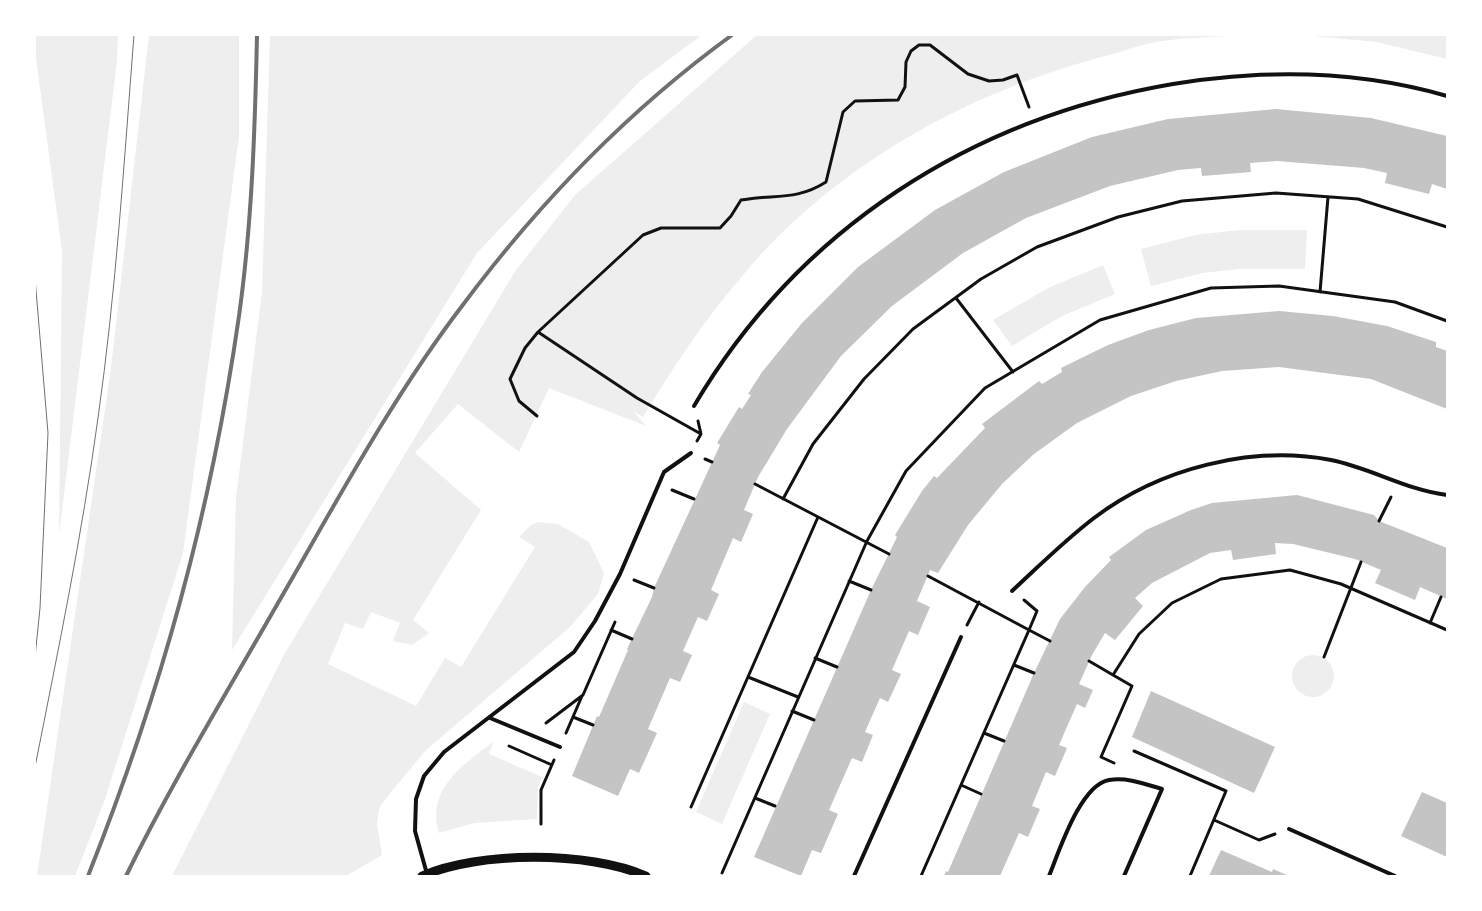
<!DOCTYPE html>
<style>
body{margin:0}
#map{position:relative;width:1482px;height:911px;overflow:hidden;background:#fff;font-family:Montserrat,sans-serif}
canvas{display:block}
.frame{position:absolute;inset:0;border:36px solid #fff;pointer-events:none}
</style>
<div id="map">
<canvas width="1482" height="911"></canvas>
<div class="frame"></div>
</div>
<script>
const g = document.querySelector('canvas').getContext('2d');
g.lineJoin = 'round';
function fillPath(path, color) { g.fillStyle = color; g.fill(path, 'evenodd'); }
function strokePath(path, color, width, dash) { g.strokeStyle = color; g.lineWidth = width; g.lineCap = dash ? 'butt' : 'round'; g.setLineDash(dash || []); g.stroke(path); }
fillPath(new Path2D(`
 M35 35H118L117 61 59 535 62 251 35 51Z
 M149 35H239V136L183 553 104 802 75 876H37L111 368Z
 M270 35H702L640 81 477 253 232 650 236 498 262 292Z
 M757 35H1237C1209 38 1179 37 1151 43 1135 46 1127 50 1113 54 972 90 838 162 743 275 705 319 673 367 643 417L633 411 646 426 549 388 519 452 458 404 415 453 481 510 413 620 429 633 412 645 393 641 400 623 371 612 363 629 345 623 328 664 416 706 445 658 461 667 535 547 519 537 531 525 538 522 558 524 589 542 604 573 598 594 570 627 425 751 391 792 379 808 377 824 382 855 346 876H172L285 653 516 270 575 195Z
 M1303 35H1447V59L1377 42Z
 M1240 230H1307L1305 269H1238L1202 273 1151 286 1141 249 1195 235Z
 M1103 265 1115 294 1060 317 1012 346 993 320 1048 288Z
 M1292 676a21 21 0 1 1 42 0a21 21 0 1 1-42 0Z
 M744 702 770 714 722 824 696 812Z
 M494 741 489 754 542 777 538 788 537 819 474 823 439 833C426 788 464 765 494 741Z`), '#eee');
fillPath(new Path2D(`
 M1276 109 1371 118 1447 136V189L1432 184 1429 194 1385 183 1387 173 1364 168 1277 161 1250 163 1251 172 1202 176 1201 168 1178 170 1110 186 1026 218 963 253 892 306 841 356 787 429 758 477 744 510 753 514 741 542 733 538 711 590 719 594 707 621 698 617 683 651 692 655 680 682 670 678 648 729 657 733 639 773 630 769 618 796 572 776 597 716 599 717 628 650 627 649 652 597 654 588 720 445 717 443 739 407 742 409 751 395 748 394 762 372 802 323 858 267 935 210 1004 172 1092 137 1168 119Z
 M1279 311 1333 316 1387 326 1436 342V347L1447 351V409L1371 379 1279 367 1222 371 1176 381 1131 396 1077 423 1034 454 1002 484 968 525 938 573 930 570 917 601 930 607 918 635 909 631 892 670 901 674 888 702 880 698 865 732 873 735 862 762 852 758 829 810 838 814 821 853 812 850 801 876 754 857 871 590 897 537 895 535 922 491 934 476 937 478 985 428 982 424 1039 381 1042 384 1062 372 1061 368 1108 345 1149 330 1196 318Z
 M1297 495 1374 515 1379 521 1447 548V599L1420 587 1415 600 1375 583 1381 570 1355 559 1293 544 1275 543 1276 554 1233 560 1231 550 1210 553 1152 583 1135 598 1143 606 1115 640 1105 633 1092 655 1079 684 1093 690 1085 708 1077 704 1059 745 1067 748 1055 776 1046 772 1032 806 1040 809 1028 837 1019 833 1000 876H944L946 871 948 872 1034 673 1060 619 1085 587 1111 560 1109 557 1146 530 1191 510 1212 503Z
 M1151 691 1275 747 1254 793 1132 737Z
 M1422 792 1447 803V857L1401 836Z
 M1221 850 1272 872 1273 869 1289 876H1209Z`), '#c4c4c4');
strokePath(new Path2D(`
 M1320 292 1328 197
 M956 298 1013 372
 M537 416 519 401 510 379 525 348 538 332
 M701 434 637 398 538 332 643 235 661 228H720L731 216 741 200C775 194 796 201 826 182L843 112 855 101 898 100 905 87 906 62 911 51 919 45H930L968 74 989 81 1003 80 1017 75 1029 107
 M697 441 701 434 698 421
 M705 459 712 462
 M755 484 889 554
 M672 490 694 499
 M783 499 813 444 864 379 913 329 981 279 1037 247 1118 217 1182 201 1276 193 1358 199 1447 227
 M1379 521 1391 497
 M634 580 654 588
 M849 581 871 590
 M1024 600 1037 611 1029 630 1050 641
 M1430 623 1441 597
 M967 625 979 602
 M611 630 632 639
 M1324 657 1361 562
 M815 658 837 667
 M1089 661 1113 675
 M1014 665 1034 673
 M748 677 798 697
 M792 711 814 720
 M573 717 593 725
 M546 723 583 695 615 622
 M566 733 582 696
 M984 733 1004 741
 M509 746 552 765
 M1134 751 1226 791 1190 876
 M1114 763 1101 757 1132 686 1113 675 1139 634 1172 603 1221 579 1290 570 1341 584 1447 630
 M961 785 981 794
 M755 798 775 806
 M691 807 818 517
 M1214 820 1259 840 1275 834
 M541 824V790L554 760
 M722 873 867 541 906 471 985 388 1100 320 1211 288 1279 286 1395 302 1447 321
 M921 876 1029 630 928 576`), '#111', 3);
strokePath(new Path2D(`
 M694 406C799 228 972 118 1173 84 1265 69 1357 70 1447 96
 M1012 591C1039 566 1065 540 1094 518 1160 468 1251 445 1331 460 1371 468 1406 490 1447 495
 M490 718 560 747
 M1289 829 1395 876
 M427 874 415 831 416 799 424 776 444 752 574 652 595 621 620 574 664 472 691 453
 M854 876 961 637
 M1049 876C1059 852 1080 785 1109 780 1127 777 1145 784 1162 789L1124 876`), '#111', 4);
strokePath(new Path2D(`
 M422 876C479 851 589 851 646 876`), '#111', 9);
strokePath(new Path2D(`
 M35 278 48 433 40 608 35 657
 M35 767C58 651 82 535 98 418 116 291 124 163 134 35`), '#707070', 1);
strokePath(new Path2D(`
 M88 876C161 692 211 512 239 316 252 223 255 129 257 35
 M126 876C173 780 229 689 282 596 338 499 394 395 462 306 538 204 629 110 732 35`), '#707070', 4);
</script>
